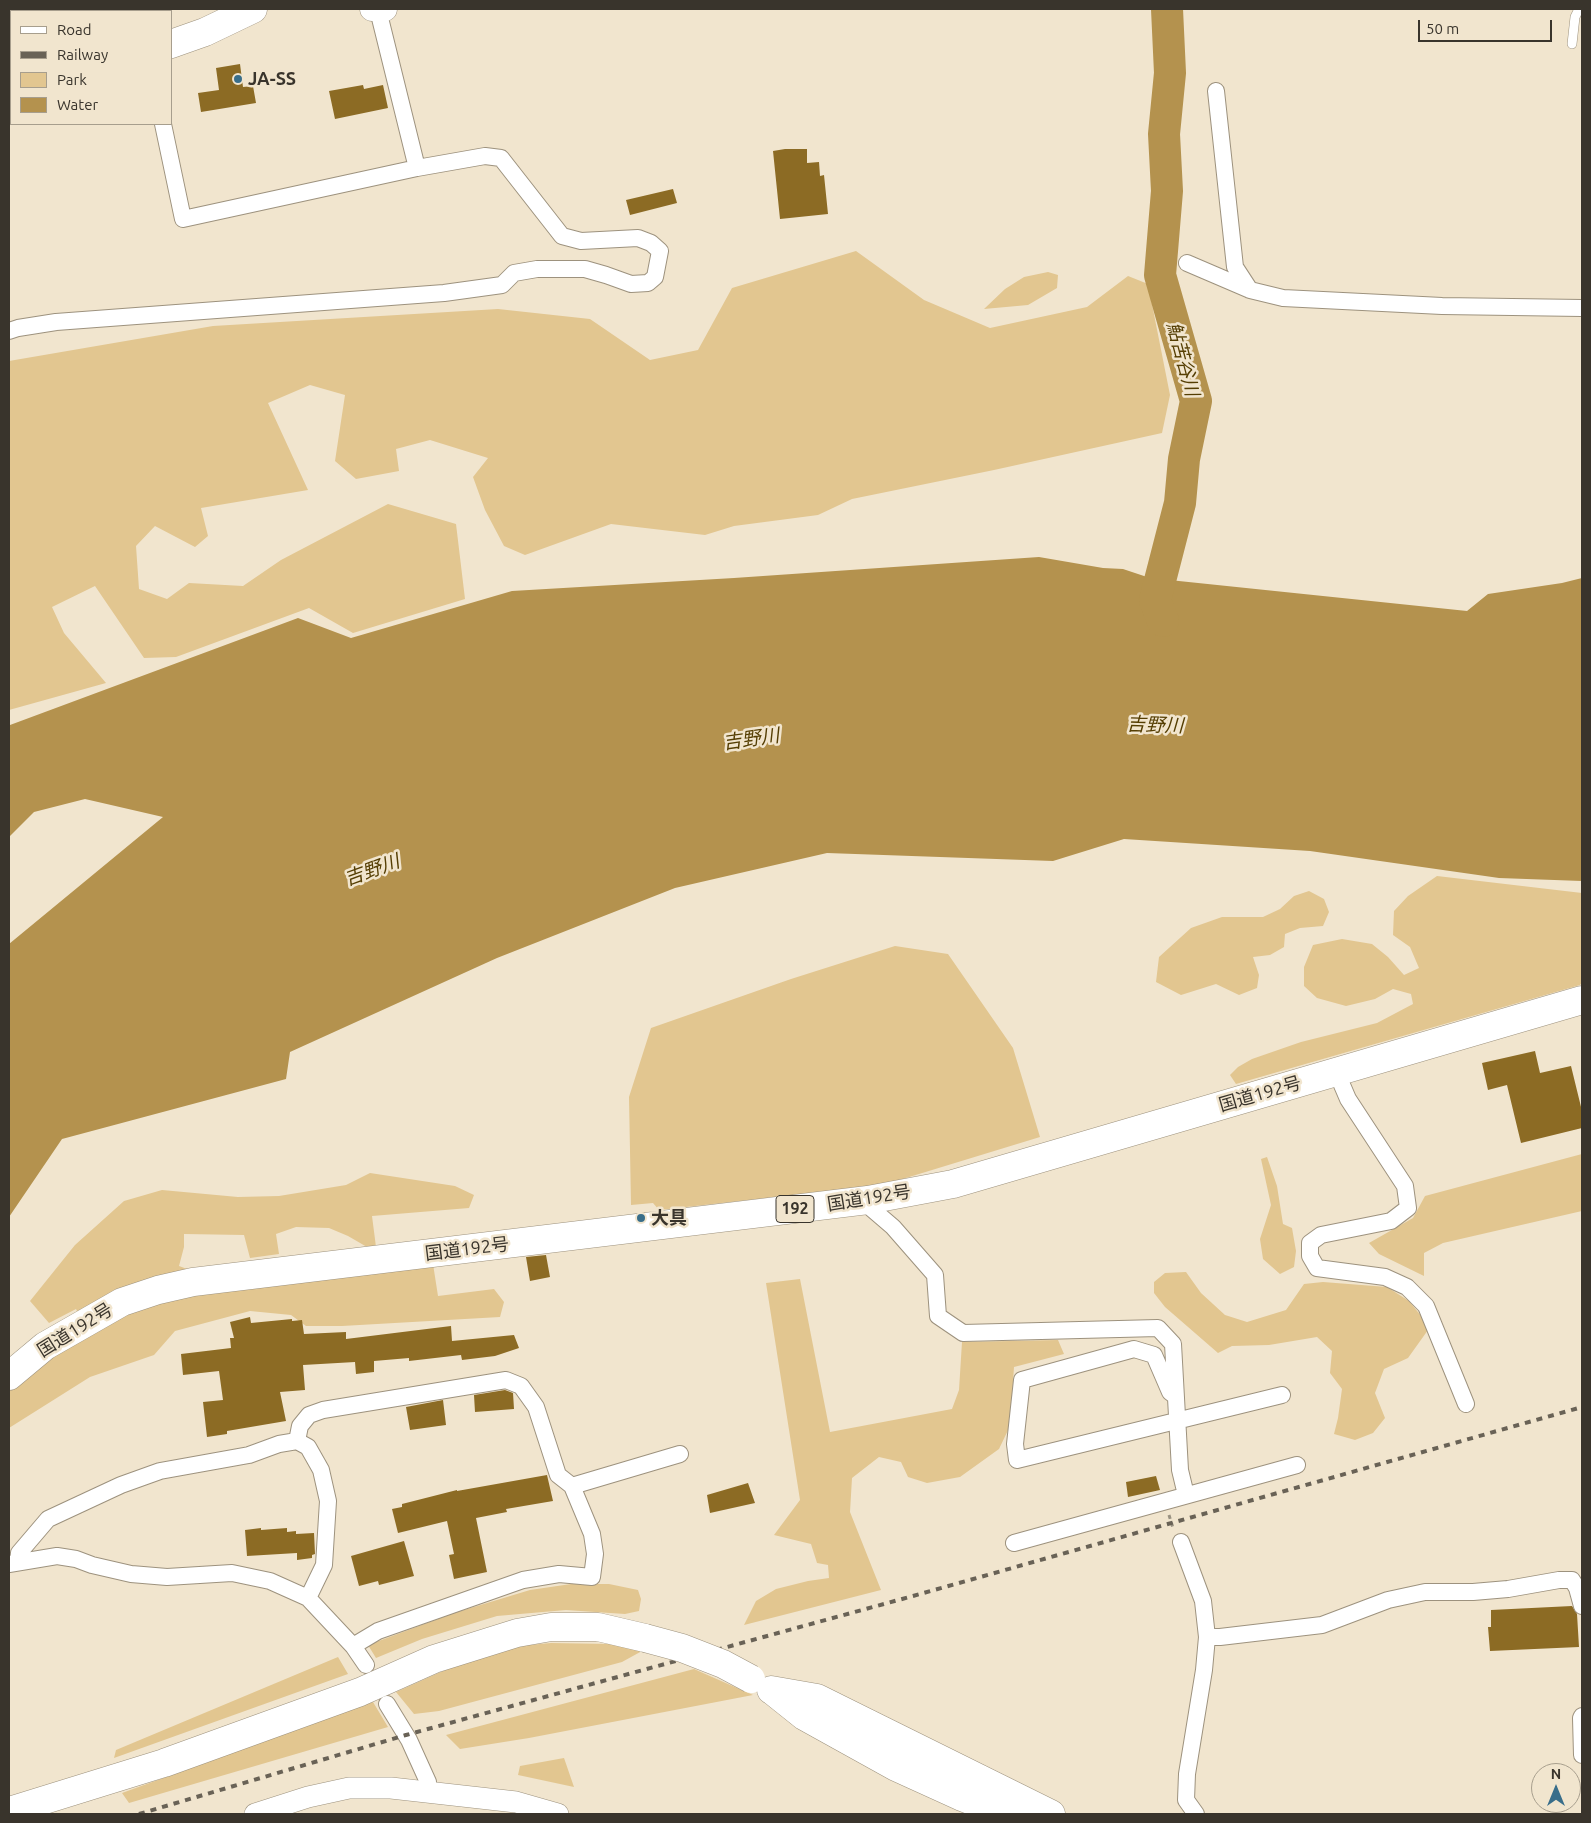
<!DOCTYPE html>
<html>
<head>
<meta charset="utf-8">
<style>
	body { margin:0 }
	#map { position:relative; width:1591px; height:1823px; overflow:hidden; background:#f1e5ce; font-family:Ubuntu,sans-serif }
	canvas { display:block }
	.frame { position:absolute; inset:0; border:10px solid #39342c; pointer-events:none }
	.legend { position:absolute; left:10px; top:10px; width:162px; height:115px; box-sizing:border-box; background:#f1e5ce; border:1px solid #a79e8d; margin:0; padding:6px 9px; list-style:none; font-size:15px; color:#39342c }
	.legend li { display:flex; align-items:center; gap:10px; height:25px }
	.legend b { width:25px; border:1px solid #a79e8d }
	.north { position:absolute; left:1531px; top:1763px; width:50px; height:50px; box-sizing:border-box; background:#f1e5ce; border:1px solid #a79e8d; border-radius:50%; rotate:0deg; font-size:14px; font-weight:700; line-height:20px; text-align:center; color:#39342c }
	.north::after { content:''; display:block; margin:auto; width:18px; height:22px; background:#396e8a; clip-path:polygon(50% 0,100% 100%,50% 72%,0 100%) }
	.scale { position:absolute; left:1418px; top:20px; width:134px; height:22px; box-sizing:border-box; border:2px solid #39342c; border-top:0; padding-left:6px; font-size:15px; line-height:18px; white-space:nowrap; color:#39342c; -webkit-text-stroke:4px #f1e5ce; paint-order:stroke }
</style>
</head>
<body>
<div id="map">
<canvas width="1591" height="1823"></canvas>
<div class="frame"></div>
<ul class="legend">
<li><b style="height:6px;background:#fff"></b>Road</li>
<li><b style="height:6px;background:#696256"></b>Railway</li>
<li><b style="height:14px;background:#e2c690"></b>Park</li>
<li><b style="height:14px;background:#b4924e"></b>Water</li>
</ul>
<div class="north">N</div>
<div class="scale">50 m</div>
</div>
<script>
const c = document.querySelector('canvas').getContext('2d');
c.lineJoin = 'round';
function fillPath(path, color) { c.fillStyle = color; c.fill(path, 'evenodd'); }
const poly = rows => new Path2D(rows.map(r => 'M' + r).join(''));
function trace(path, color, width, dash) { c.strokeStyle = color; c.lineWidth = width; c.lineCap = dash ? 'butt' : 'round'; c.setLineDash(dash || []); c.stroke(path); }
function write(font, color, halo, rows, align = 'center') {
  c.font = font + ' Ubuntu,"Noto Sans JP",sans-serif'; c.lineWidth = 5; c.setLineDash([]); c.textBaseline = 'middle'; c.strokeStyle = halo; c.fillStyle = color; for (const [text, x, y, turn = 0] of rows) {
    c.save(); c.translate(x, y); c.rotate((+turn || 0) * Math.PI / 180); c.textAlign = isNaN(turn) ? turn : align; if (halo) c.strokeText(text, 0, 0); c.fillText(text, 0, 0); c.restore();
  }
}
fillPath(poly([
	[856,251,924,300,990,328,1087,307,1128,276,1148,284,1170,395,1162,433,994,470,852,499,818,515,734,526,705,535,611,524,525,555,504,546,485,510,473,477,488,458,430,440,396,449,399,471,356,479,335,461,345,395,310,385,268,403,308,490,201,508,208,536,195,547,155,526,136,546,139,589,167,599,189,583,243,586,281,560,388,504,456,524,465,599,353,633,309,608,176,657,144,658,95,586,52,607,64,633,106,683,9,710,9,361,213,326,498,309,590,319,650,360,698,350,732,288],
	[1048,272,1058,275,1057,288,1028,305,984,309,1005,289,1024,277],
	[1437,876,1582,893,1582,982,1580,985,1236,1084,1230,1075,1238,1067,1252,1059,1301,1042,1377,1023,1413,1004,1411,994,1393,989,1375,999,1346,1006,1317,998,1304,986,1304,967,1313,945,1342,939,1372,944,1388,957,1404,975,1419,968,1410,947,1393,935,1394,911,1408,896],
	[1309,891,1324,899,1329,912,1323,926,1300,928,1285,934,1284,947,1270,955,1253,957,1259,975,1257,988,1239,995,1216,984,1181,995,1156,982,1159,957,1191,928,1222,917,1263,917,1280,909,1294,896],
	[895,946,948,954,1013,1048,1040,1137,883,1185,659,1210,653,1203,631,1205,629,1097,651,1028,791,979],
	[1582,1154,1582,1211,1443,1243,1424,1253,1424,1276,1379,1254,1369,1243,1413,1218,1425,1196],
	[1267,1157,1277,1186,1283,1224,1292,1228,1296,1251,1294,1267,1280,1274,1263,1259,1260,1239,1271,1205,1261,1159],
	[370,1173,455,1186,474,1195,469,1208,372,1216,376,1247,367,1247,348,1236,329,1228,296,1227,276,1234,279,1254,250,1258,244,1235,184,1234,184,1247,179,1266,236,1287,433,1264,438,1296,494,1289,504,1302,500,1317,342,1326,306,1326,291,1315,250,1311,175,1331,154,1355,90,1377,9,1428,9,1388,87,1331,76,1309,49,1323,30,1301,75,1245,124,1201,162,1190,238,1197,279,1196,346,1185],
	[1186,1272,1201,1293,1225,1315,1247,1322,1286,1310,1304,1284,1323,1282,1387,1287,1409,1301,1426,1322,1428,1330,1408,1358,1384,1369,1375,1393,1385,1418,1373,1433,1355,1440,1334,1434,1338,1418,1342,1389,1330,1373,1332,1351,1317,1337,1269,1345,1232,1346,1218,1353,1165,1307,1154,1293,1154,1282,1165,1273],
	[800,1279,830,1432,952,1409,959,1390,962,1342,1058,1340,1064,1354,1014,1367,1010,1426,999,1449,960,1477,927,1483,908,1477,901,1462,879,1457,852,1478,850,1512,881,1590,744,1625,756,1601,776,1589,808,1581,829,1578,828,1565,817,1563,811,1544,774,1535,800,1500,766,1283],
	[571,1584,609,1584,638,1590,641,1599,639,1611,625,1614,566,1610,497,1616,422,1639,376,1658,368,1645,454,1613,530,1590],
	[551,1643,610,1644,642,1651,622,1662,439,1711,414,1714,396,1692,454,1666,506,1647],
	[338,1657,348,1674,114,1758,116,1750],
	[694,1669,753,1695,529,1738,460,1749,446,1735],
	[373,1702,388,1727,129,1803,122,1793],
	[564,1758,574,1787,518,1775,520,1766]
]), '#e2c690');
fillPath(poly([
	[1039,557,1103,568,1123,569,1150,578,1467,611,1488,594,1562,583,1582,578,1582,881,1499,878,1310,851,1124,839,1053,861,827,853,675,888,497,958,290,1052,286,1079,62,1139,9,1217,9,944,163,817,85,799,34,812,9,837,9,726,10,725,298,618,351,638,512,591,734,578]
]), '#b4924e');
trace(poly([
	[1163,621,1155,600,1180,503,1184,459,1196,401,1160,275,1167,191,1164,134,1170,73,1167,9]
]), '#b4924e', 32);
fillPath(poly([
	[240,64,243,87,253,86,256,103,201,112,198,93,219,90,216,68],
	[363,85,364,89,383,85,388,108,335,119,329,91],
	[785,149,807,149,807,163,819,162,820,176,824,175,828,214,780,219,773,151],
	[673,189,677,203,630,215,626,200],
	[1535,1051,1540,1073,1571,1066,1582,1111,1582,1128,1521,1143,1507,1085,1488,1090,1482,1063],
	[546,1255,550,1277,530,1281,526,1257],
	[250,1317,251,1323,292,1319,292,1321,302,1320,304,1334,346,1332,346,1339,451,1326,452,1341,514,1335,519,1348,495,1356,462,1360,461,1355,409,1361,409,1358,374,1361,374,1372,356,1374,355,1362,303,1365,305,1390,280,1392,286,1421,227,1431,227,1434,207,1437,203,1402,223,1400,219,1371,183,1375,181,1354,231,1348,230,1338,234,1338,230,1322],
	[505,1390,513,1393,514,1409,475,1412,474,1395],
	[443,1400,446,1425,410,1430,406,1407],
	[547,1475,553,1501,506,1509,507,1512,476,1518,487,1572,454,1579,449,1555,454,1554,447,1521,398,1533,392,1509,402,1507,402,1504,457,1490,457,1491],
	[1156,1476,1160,1490,1128,1497,1126,1482],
	[748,1483,755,1503,710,1513,707,1495],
	[261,1528,261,1530,287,1528,287,1532,296,1531,296,1534,314,1533,315,1554,312,1555,312,1558,297,1560,297,1553,247,1556,245,1530],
	[404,1541,414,1576,379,1585,378,1581,359,1586,351,1556],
	[1572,1606,1577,1614,1579,1647,1490,1651,1488,1627,1491,1627,1491,1610]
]), '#8c6b24');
const service = poly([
	[1572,44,1575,17,1579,9]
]);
const minor = poly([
	[41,9,42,11],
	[1216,91,1235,267,1250,290],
	[163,124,183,219,417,168],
	[1187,263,1250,290,1283,298,1442,306,1582,308],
	[9,331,18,328,56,322,444,293,502,285,514,273,537,269,585,269,606,275,631,284,648,283,655,277,660,251,651,243,638,238,581,241,562,236,501,158,485,156,417,168,378,10],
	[1336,1071,1348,1099,1405,1186,1408,1208,1391,1221,1321,1235,1310,1243,1310,1256,1317,1268,1385,1277,1407,1287,1426,1306,1466,1404],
	[868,1200,872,1209,893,1227,935,1275,938,1316,963,1333,1158,1328,1173,1344,1180,1470,1186,1495],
	[1174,1395,1170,1392,1154,1355,1134,1349,1022,1380,1015,1444,1017,1460,1282,1395],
	[297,1441,300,1426,309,1415,323,1410,506,1380,521,1386,536,1407,558,1475,572,1486,680,1454],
	[1181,1542,1203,1601,1207,1637,1204,1670,1187,1774,1186,1800,1196,1814],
	[1014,1543,1297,1465],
	[18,1562,19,1553,48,1519,121,1485,160,1471,249,1455,279,1444,297,1441,308,1447,321,1470,328,1501,324,1565,308,1598],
	[9,1564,57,1556,76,1559,92,1565,131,1574,167,1577,232,1573,270,1581,308,1598,353,1646,366,1665],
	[1207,1637,1220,1637,1322,1625,1388,1600,1425,1592,1473,1592,1508,1589,1559,1580,1572,1580,1577,1588,1582,1606],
	[353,1646,378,1631,523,1580,559,1574,592,1577,595,1554,592,1534,572,1486],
	[387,1704,409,1740,428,1782,428,1791],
	[1582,1716,1581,1718,1582,1755]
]);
const tertiary = poly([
	[255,1814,308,1797,349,1788,391,1788,516,1802,558,1814]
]);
const secondary = poly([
	[372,9,385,9]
]);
const trunk = poly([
	[171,44,205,32,253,9],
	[9,102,11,101],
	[9,1376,45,1346,122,1302,158,1290,193,1282,868,1200,953,1184,1582,1000]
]);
const motorway = poly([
	[771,1690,817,1698,1051,1814],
	[774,1692,804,1716,896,1767,962,1797,1005,1814],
	[9,1811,164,1763,360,1692,434,1659,517,1633,551,1627,598,1627,645,1638]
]);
trace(service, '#9d927e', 10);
trace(minor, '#9d927e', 18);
trace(tertiary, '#9d927e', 22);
trace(secondary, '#9d927e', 25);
trace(trunk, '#9d927e', 29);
trace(motorway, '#9d927e', 29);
trace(poly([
	[1169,1515,1173,1528]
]), '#999181', 3, [4, 4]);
trace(service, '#fff', 9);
trace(minor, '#fff', 16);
trace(tertiary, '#fff', 21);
trace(secondary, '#fff', 24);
trace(trunk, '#fff', 28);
trace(motorway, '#fff', 28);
trace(poly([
	[139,1814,406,1735,913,1596,1582,1407]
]), '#696256', 4, [6, 6]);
const motorwayBridge = poly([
	[645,1638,682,1648,723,1664,751,1679]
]);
trace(motorwayBridge, '#9d927e', 29, []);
trace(motorwayBridge, '#fff', 28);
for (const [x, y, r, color] of [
	[238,79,5,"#396e8a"],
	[641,1218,5,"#396e8a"]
]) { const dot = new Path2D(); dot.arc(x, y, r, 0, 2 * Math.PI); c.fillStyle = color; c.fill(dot); trace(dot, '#f1e5ce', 2); }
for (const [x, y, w] of [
	[795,1209,38]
]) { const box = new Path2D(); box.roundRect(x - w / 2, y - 13.5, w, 27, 4); c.fillStyle = '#f1e5ce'; c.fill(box); trace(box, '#39342c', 1); }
write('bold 16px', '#39342c', null, [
	["192",795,1209]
]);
write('bold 18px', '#39342c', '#f1e5ce', [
	["JA-SS",248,79],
	["大具",651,1218]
], 'left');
write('18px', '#39342c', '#f1e5ce', [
	["国道192号",1260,1094,-16],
	["国道192号",869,1198,-9],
	["国道192号",467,1249,-7],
	["国道192号",75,1330,-32]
]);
write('italic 19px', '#553e03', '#f1e5ce', [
	["鮎苦谷川",1183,359,75],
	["吉野川",1155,725,2],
	["吉野川",751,739,-8],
	["吉野川",372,870,-20]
]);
</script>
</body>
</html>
